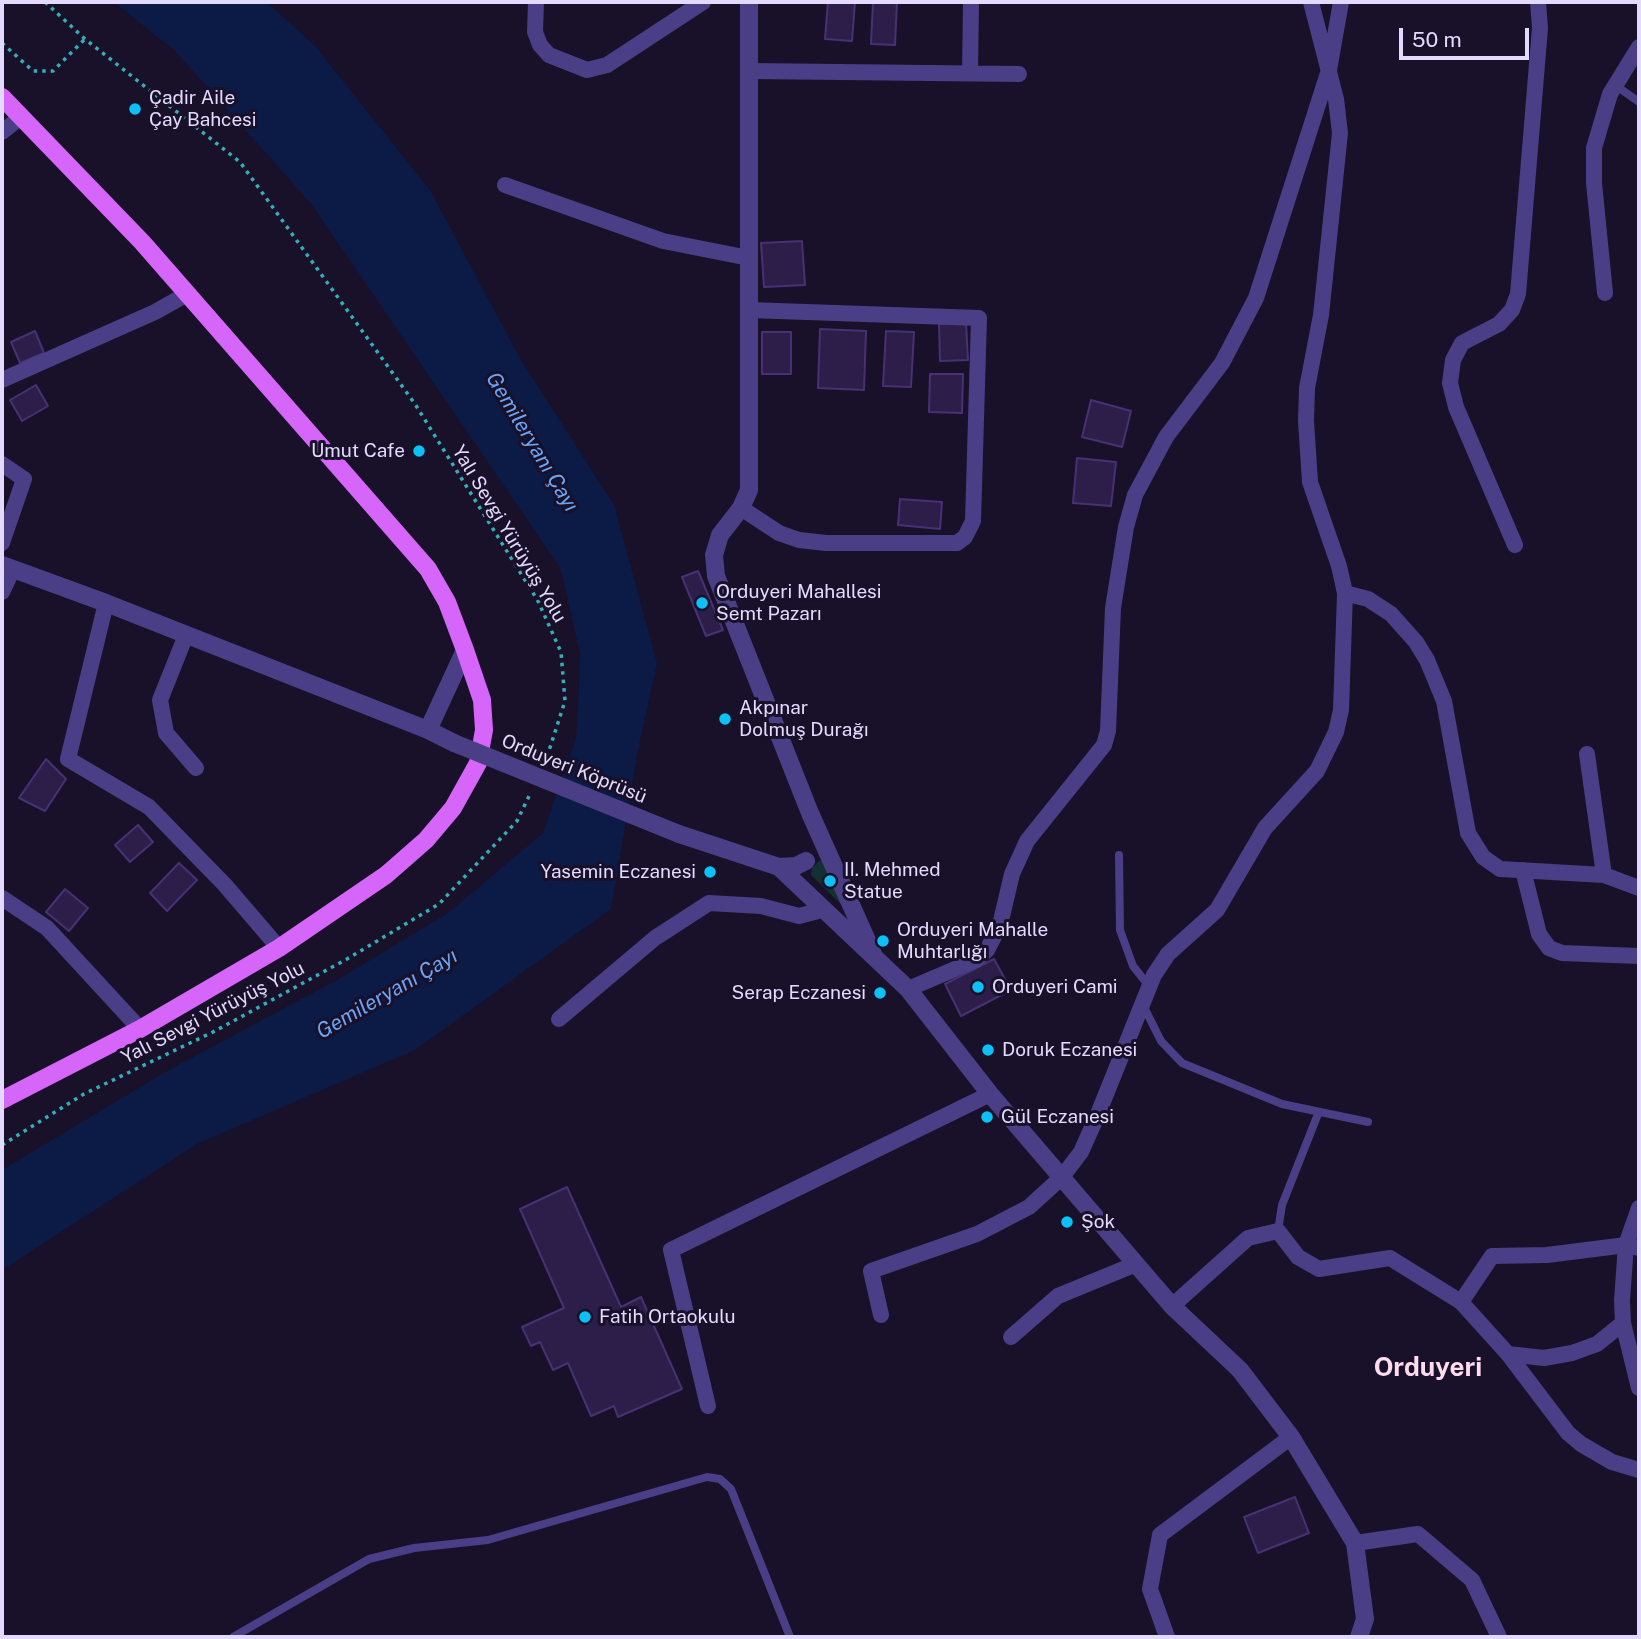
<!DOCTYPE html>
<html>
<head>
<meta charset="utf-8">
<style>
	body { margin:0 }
	#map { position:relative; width:1641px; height:1639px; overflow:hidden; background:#181129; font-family:"Public Sans",sans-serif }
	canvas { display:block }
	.frame { position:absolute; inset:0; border:4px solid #e3dafe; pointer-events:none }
	.scale { position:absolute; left:1399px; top:28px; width:130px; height:32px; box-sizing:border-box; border:4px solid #e3dafe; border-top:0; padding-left:9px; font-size:21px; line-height:24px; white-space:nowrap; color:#e3dafe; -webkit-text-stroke:5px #181129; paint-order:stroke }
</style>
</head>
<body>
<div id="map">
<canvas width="1641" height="1639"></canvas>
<div class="frame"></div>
<div class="scale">50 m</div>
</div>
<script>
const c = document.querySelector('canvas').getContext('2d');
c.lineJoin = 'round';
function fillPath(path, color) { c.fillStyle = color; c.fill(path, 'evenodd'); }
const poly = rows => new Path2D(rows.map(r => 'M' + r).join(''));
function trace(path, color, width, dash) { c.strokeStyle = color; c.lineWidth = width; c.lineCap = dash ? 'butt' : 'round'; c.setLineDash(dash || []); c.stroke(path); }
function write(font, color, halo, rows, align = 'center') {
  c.font = font + ' "Public Sans",sans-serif'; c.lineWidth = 6; c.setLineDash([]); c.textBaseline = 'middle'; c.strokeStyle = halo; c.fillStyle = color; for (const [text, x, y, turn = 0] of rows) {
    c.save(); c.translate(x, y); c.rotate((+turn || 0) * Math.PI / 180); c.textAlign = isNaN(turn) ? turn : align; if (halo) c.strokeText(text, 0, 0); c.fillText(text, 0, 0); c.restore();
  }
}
fillPath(poly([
	[820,860,825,860,848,911,811,875,812,868]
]), '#143032');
fillPath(poly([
	[114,2,267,2,316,47,430,190,521,360,614,505,657,663,638,750,611,909,415,1050,197,1144,2,1270,2,1170,165,1072,337,980,448,913,543,833,577,735,580,653,561,569,312,205,175,51]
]), '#0c1a46');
const building = poly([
	[828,2,855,2,852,41,825,39,828,2],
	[873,2,897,2,895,45,871,44,873,2],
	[802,241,805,285,764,287,761,243,802,241],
	[966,323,968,360,940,361,939,324,966,323],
	[820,329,866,331,864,390,818,388,820,329],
	[35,331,44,353,20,363,11,342,35,331],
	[886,331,914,332,911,387,883,386,886,331],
	[762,332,791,332,791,374,762,374,762,332],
	[930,374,963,374,962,413,929,412,930,374],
	[36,385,48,406,22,421,10,400,36,385],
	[1091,400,1131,411,1122,447,1082,437,1091,400],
	[1077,458,1116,462,1111,506,1073,503,1077,458],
	[900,499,942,502,940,529,898,525,900,499],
	[698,571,723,630,706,636,682,577,698,571],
	[46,759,66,779,45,811,19,798,46,759],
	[138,825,153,842,130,862,115,845,138,825],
	[179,863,197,880,167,911,150,893,179,863],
	[65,889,88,908,69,931,46,912,65,889],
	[994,959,1011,990,961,1016,945,984,994,959],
	[567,1187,621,1307,641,1297,682,1389,618,1417,614,1406,591,1416,568,1363,553,1370,540,1342,531,1346,522,1327,564,1308,520,1209,567,1187],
	[1295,1497,1309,1533,1258,1553,1244,1517,1295,1497]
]);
fillPath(building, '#2c1e49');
trace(building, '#473174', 2);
trace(poly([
	[45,2,85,39,240,162,415,404,538,601,561,652,565,701,545,763],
	[2,43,33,71,53,71,84,40],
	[2,1145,84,1094,215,1031,347,959,439,904,517,821,531,792]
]), '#34aeb8', 3.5, [3.5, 5]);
trace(poly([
	[1615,85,1639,102],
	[1119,855,1120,930,1133,966,1149,986],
	[1144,1007,1161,1041,1182,1063,1282,1104,1368,1122],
	[1278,1231,1282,1205,1318,1114],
	[233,1637,369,1559,414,1548,488,1540,707,1477,720,1479,731,1489,790,1637]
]), '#4a3e86', 8);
trace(poly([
	[536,2,535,32,540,45,549,55,587,70,607,65,703,2],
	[750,71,1019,74],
	[970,73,971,2],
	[2,132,21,117],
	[505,185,663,241,749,258],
	[1605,293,1594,183,1594,148,1610,94,1639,47],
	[2,380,155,312,187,294],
	[2,464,24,479,2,543],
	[741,508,779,533,799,540,826,543,957,543,965,537,973,521,979,318,749,310],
	[1515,545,1456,407,1450,383,1453,360,1462,343,1499,324,1512,310,1518,294,1540,28,1538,2],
	[2,592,13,569],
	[1345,593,1368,599,1391,614,1416,642,1427,660,1444,701,1468,833,1483,857,1500,869,1604,875,1639,888],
	[106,603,68,759,149,807,225,885,279,948],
	[186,635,160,700,166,733,196,768],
	[1587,754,1604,875],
	[1523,870,1539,934,1549,948,1562,953,1639,956],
	[2,898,47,928,140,1029],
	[908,989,976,960,987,950,1000,925,1012,874,1027,841,1104,745,1108,731,1113,608,1126,527,1135,495,1166,437,1222,363,1256,298,1329,70,1341,2],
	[559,1019,655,938,709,903,761,906,799,916,822,910],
	[1639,1208,1626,1245,1622,1300,1623,1323,1639,1388],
	[1461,1302,1492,1256,1547,1255,1626,1245,1639,1248],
	[1172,1306,1248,1238,1278,1231,1298,1257,1319,1269,1390,1258,1461,1302,1508,1354,1568,1433,1581,1444,1612,1462,1639,1470],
	[881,1315,871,1271,977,1234,1029,1207,1062,1177,1081,1152,1098,1114,1154,975,1168,954,1217,910,1265,828,1317,771,1336,732,1341,710,1345,593,1339,566,1310,482,1306,421,1307,388,1321,315,1340,133,1336,99,1311,2],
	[1011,1337,1058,1296,1136,1264],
	[1508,1354,1544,1358,1572,1353,1597,1344,1623,1323],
	[708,1406,671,1250,990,1094],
	[1355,1543,1418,1534,1472,1580,1499,1637],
	[1167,1637,1150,1589,1160,1535,1291,1437]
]), '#4a3e86', 16);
trace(poly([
	[749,2,749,490,741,508,720,535,714,555,716,576,810,813,873,954],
	[2,565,106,603,428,730,454,743],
	[428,730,465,650],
	[679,834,779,867,796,866,806,861],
	[779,867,908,989,990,1094,1172,1306,1240,1370,1291,1437,1355,1543,1365,1619,1359,1637]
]), '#4a3e86', 18);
trace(poly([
	[2,97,142,242,428,569,447,602,465,650,482,700,484,730,478,763,453,808,426,840,386,875,279,948,140,1029,2,1100]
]), '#d665fa', 18);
trace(poly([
	[454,743,679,834]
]), '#4a3e86', 18);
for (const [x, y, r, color] of [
	[135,109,7,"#0cc1f7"],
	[419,451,7,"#0cc1f7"],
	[702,603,7,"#0cc1f7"],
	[725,719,7,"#0cc1f7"],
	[710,872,7,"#0cc1f7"],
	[830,881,7,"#0cc1f7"],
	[883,941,7,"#0cc1f7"],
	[978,987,7,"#0cc1f7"],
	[880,993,7,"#0cc1f7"],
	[988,1050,7,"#0cc1f7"],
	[987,1117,7,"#0cc1f7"],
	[1067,1222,7,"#0cc1f7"],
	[585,1317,7,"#0cc1f7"]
]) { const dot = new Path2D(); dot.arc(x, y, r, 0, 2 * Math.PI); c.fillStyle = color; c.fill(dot); trace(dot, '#181129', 2.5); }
write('19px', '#e3dafe', '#181129', [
	["Çadir Aile",149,98],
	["Çay Bahcesi",149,120],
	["Umut Cafe",405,451,"right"],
	["Orduyeri Mahallesi",716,592],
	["Semt Pazarı",716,614],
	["Akpınar",739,708],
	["Dolmuş Durağı",739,730],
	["II. Mehmed",844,870],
	["Statue",844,892],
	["Yasemin Eczanesi",696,872,"right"],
	["Orduyeri Mahalle",897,930],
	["Muhtarlığı",897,952],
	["Orduyeri Cami",992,987],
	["Serap Eczanesi",866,993,"right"],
	["Doruk Eczanesi",1002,1050],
	["Gül Eczanesi",1001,1117],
	["Şok",1081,1222],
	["Fatih Ortaokulu",599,1317]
], 'left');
write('19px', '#e3dafe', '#181129', [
	["Yalı Sevgi Yürüyüş Yolu",509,534,59],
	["Orduyeri Köprüsü",574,769,22],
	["Yalı Sevgi Yürüyüş Yolu",213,1013,-27]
]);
write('italic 21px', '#6ba5fa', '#181129', [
	["Gemileryanı Çayı",532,442,59],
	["Gemileryanı Çayı",387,994,-30]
]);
write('bold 26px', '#fedced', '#181129', [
	["Orduyeri",1428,1368]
]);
</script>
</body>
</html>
